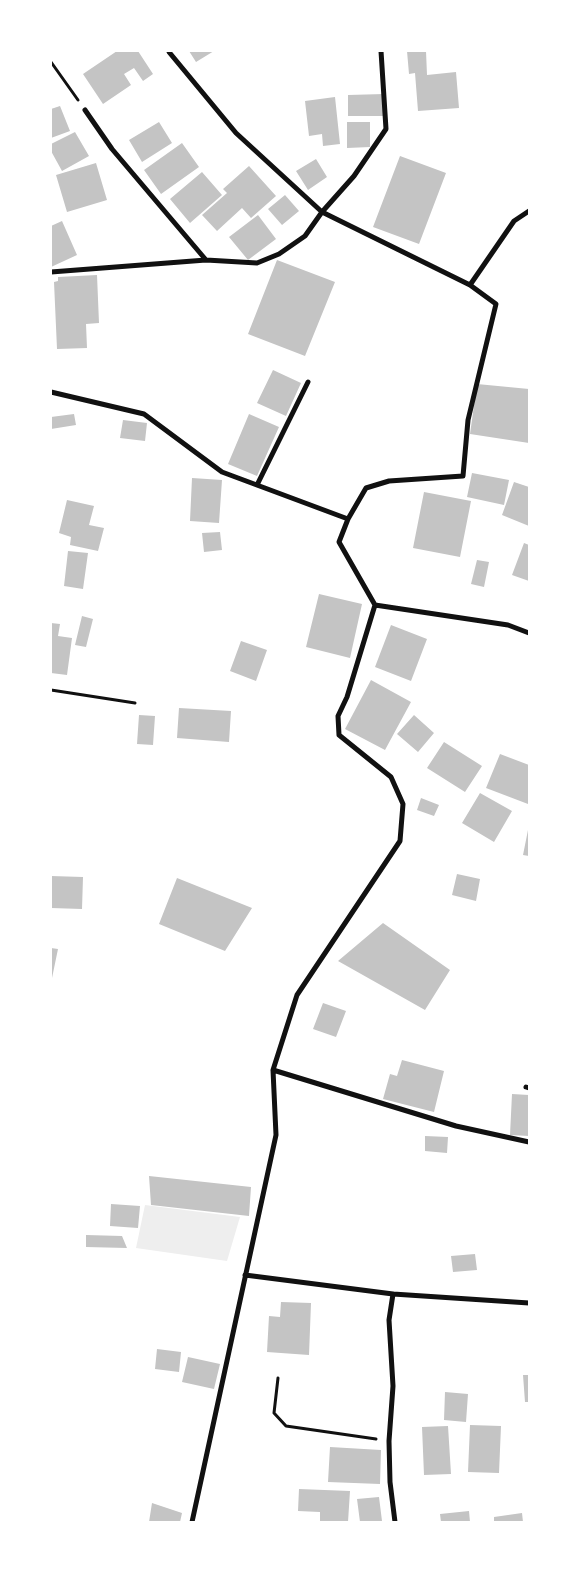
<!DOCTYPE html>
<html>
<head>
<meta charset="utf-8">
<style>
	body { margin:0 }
	#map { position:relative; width:580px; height:1573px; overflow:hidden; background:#fff; font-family:Merriweather,serif }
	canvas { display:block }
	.frame { position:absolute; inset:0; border:52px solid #fff; pointer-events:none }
</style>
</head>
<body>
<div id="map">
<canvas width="580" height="1573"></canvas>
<div class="frame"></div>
</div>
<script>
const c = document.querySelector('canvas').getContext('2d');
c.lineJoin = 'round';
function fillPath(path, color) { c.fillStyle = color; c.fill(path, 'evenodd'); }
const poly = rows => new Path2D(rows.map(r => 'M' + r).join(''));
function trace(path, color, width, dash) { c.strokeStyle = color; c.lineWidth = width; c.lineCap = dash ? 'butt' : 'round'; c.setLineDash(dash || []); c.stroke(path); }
fillPath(poly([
	[145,1205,240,1217,227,1261,136,1248]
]), '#eee');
fillPath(poly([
	[117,51,138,51,153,74,143,81,134,68,124,74,131,85,103,104,83,74],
	[189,51,214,51,196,62],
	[407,51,426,51,427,75,456,72,459,108,418,111,415,73,409,74],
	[384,94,384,116,348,116,348,95],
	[335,97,340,144,323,146,322,134,309,136,305,101],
	[60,106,70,131,51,138,51,109],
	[159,122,172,143,142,162,129,140],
	[347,122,370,122,370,147,347,148],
	[75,132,89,156,62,171,51,151,51,144],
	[182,143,199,167,161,194,144,170],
	[400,156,446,173,419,244,373,227],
	[316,159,327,177,308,190,296,171],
	[96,163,107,200,67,212,56,175],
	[249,166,276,196,251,218,242,208,217,231,202,215,227,193,223,189],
	[202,172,222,195,190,223,170,199],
	[285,195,299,211,282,225,268,209],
	[258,215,276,239,248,260,229,237],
	[62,221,77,255,51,267,51,226],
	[277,260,335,282,305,356,248,334],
	[97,275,99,323,86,324,87,348,57,349,54,282,58,281,58,277],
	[273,370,301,383,286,416,257,403],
	[477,384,529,389,529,443,470,434],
	[74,414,76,425,51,429,51,417],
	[249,414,279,427,257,476,228,464],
	[123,420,147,423,145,441,120,438],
	[472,473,509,480,504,505,467,497],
	[192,478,222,480,219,523,190,521],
	[514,482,529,487,529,526,502,515],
	[424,492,471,501,460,557,413,548],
	[67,500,94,506,89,525,104,528,98,551,70,545,71,537,59,533],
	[220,532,222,550,204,552,202,533],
	[524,543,529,545,529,581,512,575],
	[68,551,88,553,83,589,64,586],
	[477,560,489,562,484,587,471,584],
	[319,594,362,604,350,658,306,647],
	[82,616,93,619,86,647,75,645],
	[51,623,60,624,58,636,72,638,67,675,51,673],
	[391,625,427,639,411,681,375,667],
	[241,641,267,650,256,681,230,671],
	[371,680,411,702,385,750,345,729],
	[179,708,231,711,229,742,177,738],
	[139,715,155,716,153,745,137,744],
	[414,715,434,733,418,752,397,734],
	[444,742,482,766,465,792,427,768],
	[500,754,529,765,528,804,486,788],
	[480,793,512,811,494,842,462,823],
	[421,798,439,805,434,816,417,810],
	[528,830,529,830,529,856,523,855],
	[457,874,480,879,476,901,452,895],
	[51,876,83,877,82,909,51,908],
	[177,878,252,908,225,951,159,924],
	[383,923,450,970,425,1010,338,961],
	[51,948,58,949,52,978,51,978],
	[323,1003,346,1011,336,1037,313,1029],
	[402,1060,444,1071,434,1112,383,1099,390,1074,397,1076],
	[512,1094,529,1095,529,1136,510,1135],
	[425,1136,448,1137,447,1153,425,1151],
	[149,1176,251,1187,249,1216,151,1205],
	[111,1204,140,1206,138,1228,110,1226],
	[86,1235,122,1236,127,1248,86,1247],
	[475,1254,477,1270,453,1272,451,1256],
	[281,1302,311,1303,309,1355,267,1352,269,1316,280,1317],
	[157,1349,181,1352,179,1372,155,1369],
	[188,1357,220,1364,214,1389,182,1382],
	[523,1375,529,1375,529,1402,525,1402],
	[445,1392,468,1394,466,1422,444,1420],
	[470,1425,501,1426,499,1473,468,1472],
	[448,1426,451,1474,424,1475,422,1427],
	[330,1447,381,1450,380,1484,328,1482],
	[299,1489,350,1491,348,1522,320,1522,320,1512,298,1511],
	[379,1497,382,1521,360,1522,357,1499],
	[152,1503,182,1513,180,1522,149,1522],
	[469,1511,470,1522,441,1522,440,1514],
	[522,1513,523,1522,494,1522,494,1517]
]), '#c4c4c4');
trace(poly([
	[51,62,78,100],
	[51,690,135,703],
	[278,1378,274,1413,286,1426,376,1439]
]), '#111', 3);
trace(poly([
	[169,52,236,133,322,212,354,176,386,129,381,51],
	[85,110,112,149,206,260],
	[51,272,206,260,257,263,279,254,305,236,322,212,470,285,514,221,529,211],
	[51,392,144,414,222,472,348,519,339,542,375,605,508,625,529,633],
	[257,485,308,382],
	[348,519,366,488,389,481,463,476,468,420,496,304,470,285],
	[273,1070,456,1126,529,1142],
	[526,1087,529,1088],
	[245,1275,393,1294,529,1303],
	[393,1294,389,1320,393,1386,389,1441,390,1482,395,1522],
	[192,1522,276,1135,273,1070,297,995,400,841,403,804,391,777,339,735,338,716,347,697,375,605]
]), '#111', 5);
</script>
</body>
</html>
